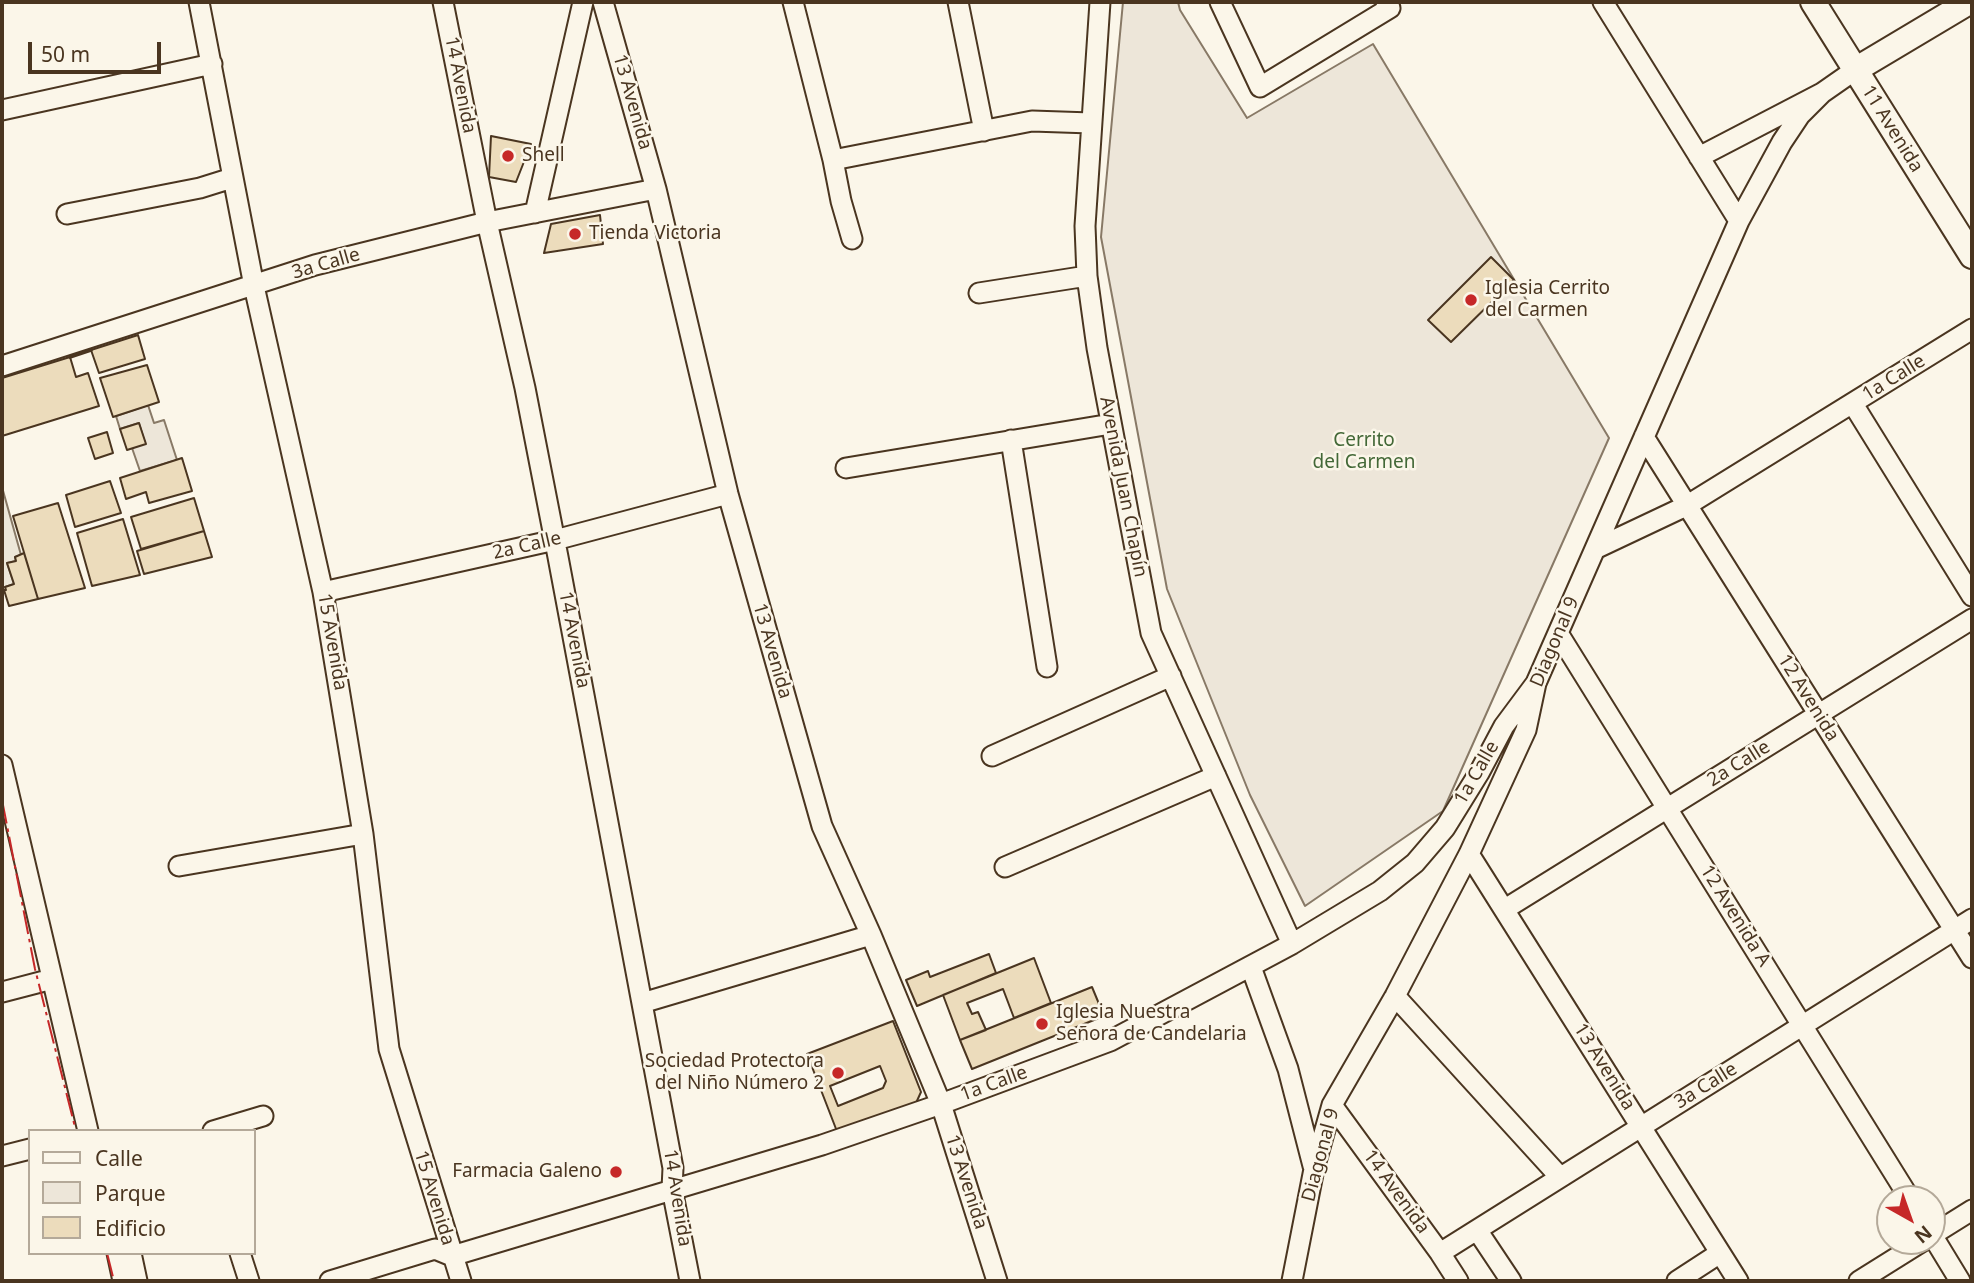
<!DOCTYPE html>
<html>
<head>
<meta charset="utf-8">
<style>
	body { margin:0 }
	#map { position:relative; width:1974px; height:1283px; overflow:hidden; background:#fbf6e9; font-family:"Noto Sans",sans-serif }
	canvas { display:block }
	.frame { position:absolute; inset:0; border:4px solid #4a3520; pointer-events:none }
	.legend { position:absolute; left:28px; top:1129px; width:228px; height:126px; box-sizing:border-box; background:#fbf6e9; border:2px solid #b4a999; margin:0; padding:9px 12px; list-style:none; font-size:21px; color:#4a3520 }
	.legend li { display:flex; align-items:center; gap:14px; height:35px }
	.legend b { width:35px; border:2px solid #b4a999 }
	.north { position:absolute; left:1876px; top:1185px; width:70px; height:70px; box-sizing:border-box; background:#fbf6e9; border:2px solid #b4a999; border-radius:50%; rotate:140deg; font-size:19px; font-weight:700; line-height:28px; text-align:center; color:#4a3520 }
	.north::after { content:''; display:block; margin:auto; width:24px; height:32px; background:#c62828; clip-path:polygon(50% 0,100% 100%,50% 72%,0 100%) }
	.scale { position:absolute; left:28px; top:42px; width:133px; height:32px; box-sizing:border-box; border:4px solid #4a3520; border-top:0; padding-left:9px; font-size:21px; line-height:24px; white-space:nowrap; color:#4a3520; -webkit-text-stroke:5px #fbf6e9; paint-order:stroke }
</style>
</head>
<body>
<div id="map">
<canvas width="1974" height="1283"></canvas>
<div class="frame"></div>
<ul class="legend">
<li><b style="height:9px;background:#fbf6e9"></b>Calle</li>
<li><b style="height:19px;background:#ede6d9"></b>Parque</li>
<li><b style="height:19px;background:#ecdcbc"></b>Edificio</li>
</ul>
<div class="north">N</div>
<div class="scale">50 m</div>
</div>
<script>
const c = document.querySelector('canvas').getContext('2d');
c.lineJoin = 'round';
function fillPath(path, color) { c.fillStyle = color; c.fill(path, 'evenodd'); }
const poly = rows => new Path2D(rows.map(r => 'M' + r).join(''));
function trace(path, color, width, dash) { c.strokeStyle = color; c.lineWidth = width; c.lineCap = dash ? 'butt' : 'round'; c.setLineDash(dash || []); c.stroke(path); }
function write(font, color, halo, rows, align = 'center') {
  c.font = font + ' "Noto Sans",sans-serif'; c.lineWidth = 5; c.setLineDash([]); c.textBaseline = 'middle'; c.strokeStyle = halo; c.fillStyle = color; for (const [text, x, y, turn = 0] of rows) {
    c.save(); c.translate(x, y); c.rotate((+turn || 0) * Math.PI / 180); c.textAlign = isNaN(turn) ? turn : align; if (halo) c.strokeText(text, 0, 0); c.fillText(text, 0, 0); c.restore();
  }
}
const green = poly([
	[1123,2,1178,2,1180,10,1247,118,1373,44,1609,438,1443,811,1305,906,1250,795,1167,589,1101,237,1123,2],
	[148,405,154,423,164,420,177,460,140,471,132,448,145,443,139,423,120,429,116,416,148,405]
]);
fillPath(green, '#ede6d9');
trace(green, '#887966', 2);
const parking = poly([
	[2,487,21,555,15,557,16,561,7,563,14,584,2,588,2,487]
]);
fillPath(parking, '#ede7d9');
trace(parking, '#887966', 2);
const building = poly([
	[491,136,531,144,516,182,489,177,491,136],
	[600,215,603,244,544,253,551,224,600,215],
	[1491,257,1514,280,1451,342,1428,320,1491,257],
	[138,335,145,359,99,373,91,350,138,335],
	[70,357,76,377,88,373,99,406,2,436,2,378,70,357],
	[147,365,159,402,113,417,100,378,147,365],
	[139,423,146,444,127,450,120,429,139,423],
	[107,432,113,453,95,459,88,438,107,432],
	[182,458,192,491,149,503,146,492,126,499,120,478,182,458],
	[110,481,121,513,75,527,66,495,110,481],
	[194,498,204,531,141,549,131,517,194,498],
	[58,503,85,588,38,599,13,516,58,503],
	[123,519,140,575,92,586,77,533,123,519],
	[204,531,212,557,144,574,137,551,204,531],
	[24,553,38,599,9,606,4,590,6,590,5,587,14,584,7,563,16,561,15,557,24,553],
	[989,954,996,973,917,1006,906,980,928,971,930,977,989,954],
	[1034,958,1051,1003,1014,1018,1003,989,967,1003,972,1014,978,1012,986,1030,960,1040,943,995,1034,958],
	[1092,987,1104,1016,972,1069,960,1040,1092,987],
	[893,1021,921,1092,916,1103,838,1134,807,1054,893,1021],
	[880,1066,886,1081,883,1088,838,1106,830,1086,880,1066]
]);
fillPath(building, '#ecdcbc');
trace(building, '#4a3520', 2);
const minor = poly([
	[199,2,254,286,323,592,363,834,389,1049,461,1281],
	[443,2,487,222,525,388,558,557,673,1168,672,1189,690,1281],
	[603,2,656,189,728,494,822,826,871,935,941,1104,997,1281],
	[793,2,833,160,841,201,852,239],
	[958,2,984,131],
	[1100,2,1085,226,1087,276,1097,348,1151,633,1292,944],
	[1220,2,1260,87,1390,8,1386,2],
	[1603,2,1739,221],
	[2,110,212,64],
	[1699,157,1822,93,1855,70],
	[833,160,1032,121,1091,123],
	[535,213,583,2],
	[67,214,200,188,232,178],
	[979,293,1087,276],
	[2,366,315,265,487,222,656,189],
	[1853,404,1972,596],
	[1644,437,1972,958],
	[1011,440,1047,667],
	[846,468,1111,424],
	[1595,549,1686,506,1972,329],
	[323,592,555,540,728,494],
	[1558,633,1910,1199],
	[992,756,1171,676],
	[2,765,88,1131],
	[1469,854,1738,1281],
	[179,866,363,834],
	[1005,867,1216,776],
	[1505,909,1972,619],
	[1251,967,1288,1069,1313,1166],
	[2,992,52,979],
	[1395,996,1560,1177],
	[642,1003,871,935],
	[1332,1105,1440,1253,1458,1281],
	[213,1131,263,1116],
	[2,1156,30,1149],
	[1477,1230,1511,1281],
	[1932,1235,1960,1281],
	[1932,1235,1972,1210],
	[117,1253,123,1281],
	[131,1253,137,1281],
	[240,1253,249,1281],
	[1440,1253,1972,919],
	[330,1281,435,1249,452,1256,822,1145,941,1104,1110,1041,1292,944,1380,891,1415,863,1445,828,1479,773,1504,726,1536,683],
	[1292,1281,1314,1169,1332,1105,1395,996,1469,854,1526,730,1536,683,1739,221,1782,142,1800,115,1822,93],
	[1677,1281,1720,1253],
	[1859,1281,1923,1241]
]);
const major = poly([
	[1813,2,1972,256],
	[1855,70,1969,2]
]);
trace(minor, '#4a3520', 23);
trace(major, '#4a3520', 28);
trace(minor, '#fbf6e9', 19);
trace(major, '#fbf6e9', 24);
trace(poly([
	[70,357,91,350]
]), '#4a3520', 3.5);
trace(poly([
	[2,800,35,969,76,1131],
	[107,1253,114,1281]
]), '#c62828', 2, [24, 5, 3.5, 5]);
for (const [x, y, r, color] of [
	[508,156,7,"#c62828"],
	[575,234,7,"#c62828"],
	[1471,300,7,"#c62828"],
	[1042,1024,7,"#c62828"],
	[838,1073,7,"#c62828"],
	[616,1172,7,"#c62828"]
]) { const dot = new Path2D(); dot.arc(x, y, r, 0, 2 * Math.PI); c.fillStyle = color; c.fill(dot); trace(dot, '#fbf6e9', 2.5); }
write('19px', '#4a3520', '#fbf6e9', [
	["14 Avenida",460,85,79],
	["13 Avenida",632,102,74],
	["11 Avenida",1892,129,58],
	["3a Calle",326,264,-16],
	["1a Calle",1894,378,-32],
	["Avenida Juan Chapín",1123,487,79],
	["2a Calle",527,546,-13],
	["14 Avenida",574,640,79],
	["15 Avenida",332,642,80],
	["Diagonal 9",1555,642,-67],
	["13 Avenida",772,651,74],
	["12 Avenida",1808,698,58],
	["2a Calle",1739,764,-32],
	["1a Calle",1477,773,-60],
	["12 Avenida A",1735,916,58],
	["13 Avenida",1604,1067,58],
	["1a Calle",994,1084,-20],
	["3a Calle",1706,1086,-32],
	["Diagonal 9",1321,1155,-75],
	["13 Avenida",966,1182,72],
	["14 Avenida",1396,1192,54],
	["15 Avenida",434,1198,73],
	["14 Avenida",677,1198,81]
]);
write('19px', '#4a3520', '#fbf6e9', [
	["Shell",522,156],
	["Tienda Victoria",589,234],
	["Iglesia Cerrito",1485,289],
	["del Carmen",1485,311],
	["Iglesia Nuestra",1056,1013],
	["Señora de Candelaria",1056,1035],
	["Sociedad Protectora",824,1062,"right"],
	["del Niño Número 2",824,1084,"right"],
	["Farmacia Galeno",602,1172,"right"]
], 'left');
write('19px', '#436837', '#fbf6e9', [
	["Cerrito",1364,441],
	["del Carmen",1364,463]
]);
</script>
</body>
</html>
